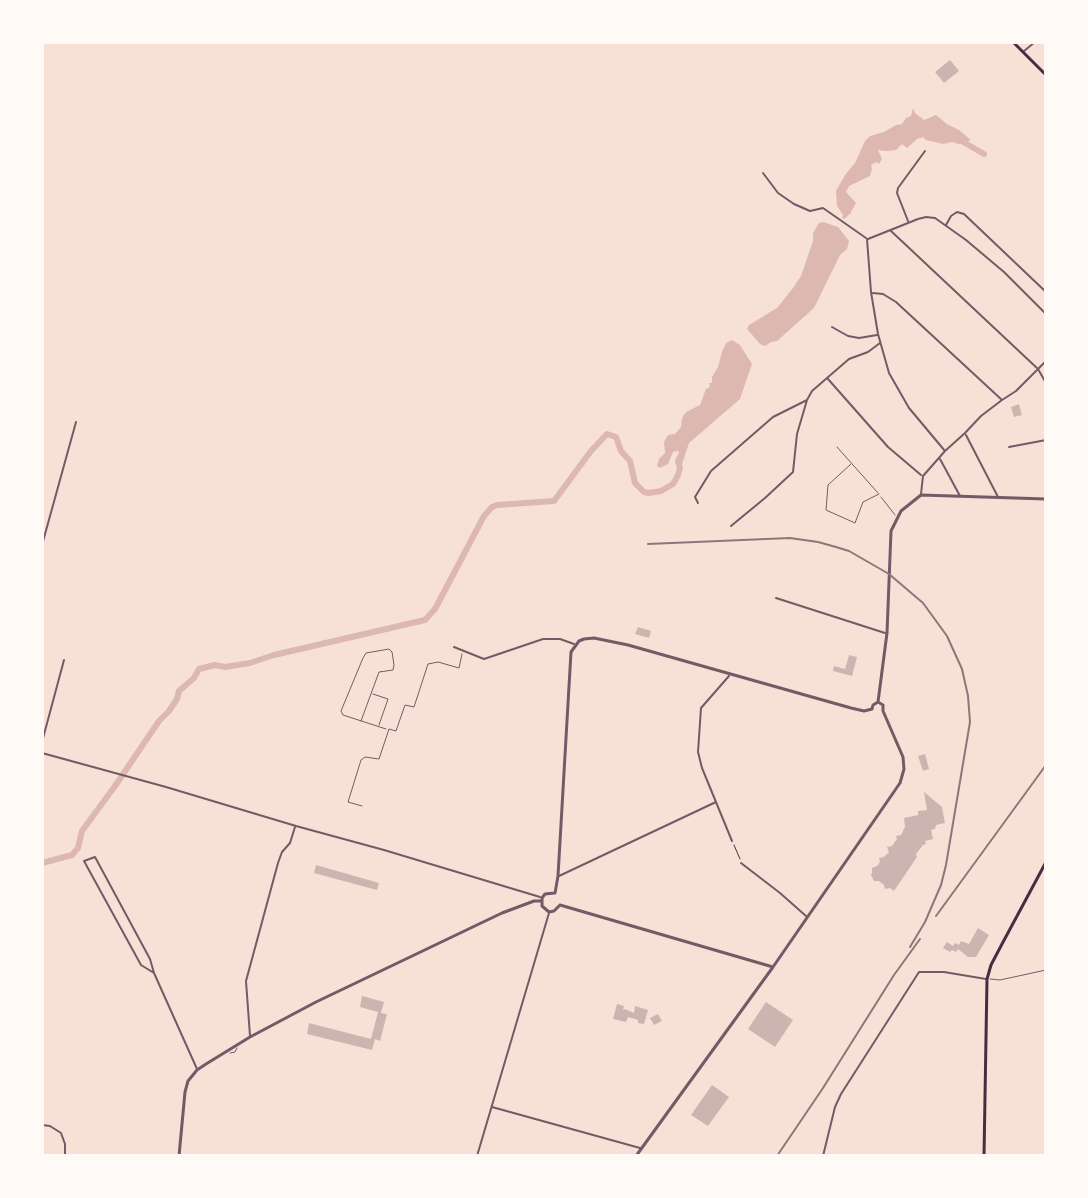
<!DOCTYPE html>
<html>
<head>
<meta charset="utf-8">
<style>
	body { margin:0 }
	#map { position:relative; width:1088px; height:1198px; overflow:hidden; background:#f7e1d7; font-family:"Open Sans",sans-serif }
	canvas { display:block }
	.frame { position:absolute; inset:0; border:44px solid #fffaf5; pointer-events:none }
</style>
</head>
<body>
<div id="map">
<canvas width="1088" height="1198"></canvas>
<div class="frame"></div>
</div>
<script>
const c = document.querySelector('canvas').getContext('2d');
c.lineJoin = 'round';
function fillPath(path, color) { c.fillStyle = color; c.fill(path, 'evenodd'); }
const poly = rows => new Path2D(rows.map(r => 'M' + r).join(''));
function trace(path, color, width, dash) { c.strokeStyle = color; c.lineWidth = width; c.lineCap = dash ? 'butt' : 'round'; c.setLineDash(dash || []); c.stroke(path); }
fillPath(poly([
	[913,108,915,113,924,120,936,115,947,124,959,130,971,140,959,144,952,142,943,144,926,140,923,137,917,139,907,148,902,144,896,150,887,151,878,150,882,159,879,164,876,162,871,165,872,169,870,176,849,186,846,192,856,203,850,214,844,219,842,218,843,215,837,206,836,191,845,175,855,163,865,141,870,136,884,132,896,125,902,124,906,118,911,116],
	[823,222,838,227,849,241,847,249,840,255,814,308,777,341,771,342,765,346,760,344,747,329,749,325,777,308,793,288,801,276,813,241,813,233,819,223],
	[732,340,740,345,752,364,740,399,689,443,681,467,680,468,680,453,678,451,673,452,668,464,660,468,657,466,659,459,665,453,664,442,668,435,675,434,681,427,682,418,686,412,700,405,706,389,710,387,709,383,712,383,712,377,718,367,722,352,726,343]
]), '#dcb8b0');
trace(poly([
	[958,139,984,154],
	[42,863,72,855,78,848,82,831,115,786,159,721,169,711,177,699,179,691,194,678,199,669,215,665,225,667,250,663,274,655,425,620,435,609,484,516,492,507,497,505,554,501,591,451,607,434,616,437,621,451,630,461,635,483,644,492,649,493,661,491,673,484,678,475,680,468,678,461,682,453]
]), '#dcb8b0', 6);
fillPath(poly([
	[950,60,959,71,944,83,935,72],
	[1019,404,1022,415,1014,417,1011,407],
	[638,627,651,631,649,638,635,634],
	[849,655,857,657,852,676,833,671,834,666,845,669],
	[925,754,929,769,923,771,918,756],
	[924,792,942,807,945,823,936,825,935,829,931,830,933,839,925,841,926,844,923,845,916,854,917,857,894,891,890,888,885,889,884,885,879,881,874,881,871,875,872,873,872,868,877,866,880,862,879,858,884,857,889,852,887,847,892,846,897,839,896,836,901,835,905,827,904,818,918,815,918,811,927,810],
	[316,865,379,883,377,890,314,873],
	[978,928,989,935,976,957,968,957,958,949,956,952,952,950,950,952,943,948,947,942,953,946,955,943,959,945,961,941,969,944],
	[362,996,384,1002,381,1013,387,1014,380,1041,375,1039,372,1050,307,1034,309,1023,371,1039,378,1012,360,1007],
	[766,1002,793,1020,775,1047,748,1029],
	[617,1004,624,1006,623,1010,625,1009,634,1013,635,1006,648,1010,644,1024,638,1023,638,1020,628,1017,626,1022,613,1019],
	[658,1014,662,1021,654,1025,650,1018],
	[712,1085,729,1097,708,1126,691,1115]
]), '#ccb4b1');
trace(poly([
	[734,845,740,859]
]), '#4a2c40', 1);
trace(poly([
	[837,447,878,493],
	[851,464,828,485,826,510,855,523,863,502,879,494],
	[881,497,895,515],
	[373,694,388,699,379,725],
	[361,721,379,672,393,670,394,665,392,652,389,649,366,653,363,658,341,711,343,715,386,729],
	[362,806,348,802,361,760,365,757,379,759,389,729,396,731,405,705,414,707,428,664,438,662,459,668,462,654],
	[990,979,1000,980,1046,970],
	[230,1053,235,1052,237,1048]
]), '#755966', 1);
trace(poly([
	[1024,51,1035,42],
	[763,173,778,193,794,204,810,211,823,208,866,238],
	[908,221,897,193,898,188,925,151],
	[946,225,951,216,957,212,964,214,1046,292],
	[891,231,1038,369,1046,383],
	[867,239,871,292,878,334,889,373,909,408,945,451],
	[868,239,918,219,926,217,935,218,966,240,1004,272,1046,314],
	[873,293,883,294,896,302,1002,400],
	[832,327,848,336,859,338,877,335],
	[828,379,888,447,921,475],
	[966,435,998,497],
	[1009,447,1046,440],
	[940,459,960,496],
	[921,494,923,476,945,451,965,433,981,416,1002,400,1016,391,1046,361],
	[698,503,695,497,711,471,773,417,807,400],
	[731,526,765,498,793,472,797,434,807,400,812,391,849,359,868,352,880,343],
	[42,545,76,422],
	[776,598,885,633],
	[454,647,484,659,543,639,560,639,574,644],
	[729,676,701,708,698,752,702,768,732,841],
	[42,742,64,660],
	[42,753,166,787,296,826,384,850,540,897],
	[741,863,780,893,806,916],
	[559,876,716,802],
	[154,973,150,959,95,857,84,861,141,965,154,973,197,1069],
	[250,1036,246,981,278,863,282,852,290,843,295,827],
	[492,1107,640,1148],
	[42,1125,50,1126,61,1133,65,1144,65,1156],
	[477,1156,549,913],
	[823,1156,835,1107,841,1094,919,972,944,972,986,979]
]), '#755966', 2);
trace(poly([
	[872,709,873,705,878,702,887,633,891,531,901,511,921,495,1046,499],
	[555,893,558,876,571,652,579,641,584,639,594,638,628,645,851,708,864,711,872,709],
	[555,893,545,894,542,898,542,906,549,912,554,911,560,905],
	[560,905,773,967],
	[179,1156,185,1092,188,1081,197,1070,206,1064,250,1037,316,1002,502,913,534,901,541,901],
	[636,1156,773,967,900,783,904,769,903,757,883,711,883,705,878,702]
]), '#755966', 3);
trace(poly([
	[1013,42,1046,75],
	[984,1156,987,979,991,965,1002,944,1046,862]
]), '#4a2c40', 3);
trace(poly([
	[648,544,790,538,818,542,836,547,849,551,889,574,923,603,947,636,962,669,968,696,970,722,946,865,941,885,925,922,910,947],
	[936,916,1046,765],
	[777,1156,823,1088,894,975,920,939]
]), '#8f747c', 2);
</script>
</body>
</html>
